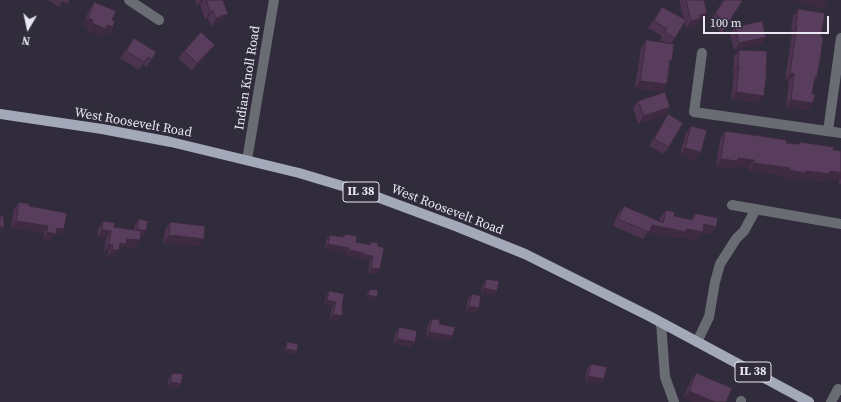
<!DOCTYPE html>
<html>
<head>
<meta charset="utf-8">
<style>
	body { margin:0 }
	#map { position:relative; width:841px; height:402px; overflow:hidden; background:#302c3b; font-family:"Source Serif 4",serif }
	canvas { display:block }
	.north { position:absolute; left:8px; top:8px; width:40px; height:40px; -webkit-text-stroke:3px #302c3b; paint-order:stroke; rotate:189deg; font-size:11px; font-weight:700; line-height:16px; text-align:center; color:#eae7f2 }
	.north::after { content:''; display:block; margin:auto; width:14px; height:18px; background:#eae7f2; clip-path:polygon(50% 0,100% 100%,50% 72%,0 100%) }
	.scale { position:absolute; left:703px; top:16px; width:126px; height:18px; box-sizing:border-box; border:2px solid #eae7f2; border-top:0; padding-left:5px; font-size:12px; line-height:14px; white-space:nowrap; color:#eae7f2; -webkit-text-stroke:3px #302c3b; paint-order:stroke }
</style>
</head>
<body>
<div id="map">
<canvas width="841" height="402"></canvas>
<div class="north">N</div>
<div class="scale">100 m</div>
</div>
<script>
const c = document.querySelector('canvas').getContext('2d');
c.lineJoin = 'round';
const poly = rows => new Path2D(rows.map(r => 'M' + r).join(''));
function trace(path, color, width, dash) { c.strokeStyle = color; c.lineWidth = width; c.lineCap = dash ? 'butt' : 'round'; c.setLineDash(dash || []); c.stroke(path); }
function fillPath(path, color) { c.fillStyle = color; c.fill(path, 'evenodd'); }
function write(font, color, halo, rows, align = 'center') {
  c.font = font + ' "Source Serif 4",serif'; c.lineWidth = 4; c.setLineDash([]); c.textBaseline = 'middle'; c.strokeStyle = halo; c.fillStyle = color; for (const [text, x, y, turn = 0] of rows) {
    c.save(); c.translate(x, y); c.rotate((+turn || 0) * Math.PI / 180); c.textAlign = isNaN(turn) ? turn : align; if (halo) c.strokeText(text, 0, 0); c.fillText(text, 0, 0); c.restore();
  }
}
trace(poly([
	[129,0,159,20],
	[702,53,694,112,841,133],
	[828,131,841,38],
	[247,160,274,0],
	[732,205,841,224],
	[661,323,665,377,674,402],
	[697,342,709,317,715,282,720,264,736,239,744,231,756,209],
	[741,401,741,402],
	[831,402,838,389,841,390]
]), '#6a6c74', 10);
trace(poly([
	[0,114,102,129,171,142,299,173,369,194,458,227,525,254,651,317,809,402]
]), '#a4a9b9', 10);
fillPath(poly([
	[48,0,70,0,67,4,63,1,59,7],
	[195,0,223,0,223,21,211,26,208,18,205,19,200,5,197,6],
	[679,0,704,0,707,13,702,21,699,21,696,26,686,28,685,22,671,44,670,64,667,84,662,92,635,88,641,48,646,40,666,43,660,40,662,36,648,28,662,7,684,19],
	[723,0,743,0,722,33,714,27,715,25,709,22],
	[94,2,112,20,113,27,108,35,103,33,101,36,87,31,88,28,83,25,89,10],
	[798,9,821,37,817,77,814,82,812,94,813,103,808,110,786,107,789,81,785,81,792,33,791,33,793,17],
	[735,27,766,37,761,44,734,50,730,34],
	[134,38,152,59,147,67,143,64,139,70,120,58],
	[215,45,209,52,192,71,178,58,184,51],
	[739,50,758,103,731,99,734,74,733,73,734,57],
	[638,101,670,107,665,115,638,124,633,108],
	[668,114,669,147,664,154,649,146,663,122],
	[691,126,701,152,695,160,680,155,686,133],
	[725,131,786,143,799,144,800,142,841,151,841,184,839,184,839,181,826,179,825,182,802,178,801,180,784,178,785,176,749,171,749,168,734,166,732,169,716,166,720,139],
	[19,202,29,206,64,229,60,235,55,235,51,240,43,239,44,233,11,228,14,209],
	[624,206,660,222,660,218,666,210,674,216,691,219,695,213,716,227,711,234,702,233,697,240,683,237,681,239,648,232,643,239,613,226,618,213],
	[139,219,146,231,143,236,140,236,135,248,124,246,121,251,118,251,114,258,107,257,108,252,104,252,106,238,97,237,98,229,103,221,114,227,134,230,135,224],
	[170,222,204,239,199,246,163,243,165,230],
	[344,234,356,242,369,245,371,242,378,246,380,269,377,274,368,273,370,261,361,260,361,258,345,255,346,253,325,249,326,240,330,235,342,237],
	[486,279,493,296,481,293,483,284],
	[370,289,377,297,375,300,366,298,368,291],
	[329,291,342,306,338,321,330,320,332,307,324,305,326,296],
	[472,294,479,308,475,313,466,311,468,299],
	[432,319,449,341,426,337,428,324],
	[399,327,415,342,411,347,393,344,396,332],
	[287,342,297,351,295,354,284,352,286,345],
	[591,364,604,379,601,384,585,381,587,369],
	[172,373,181,384,177,389,167,387,169,378],
	[696,373,726,402,683,398,691,380]
]), '#4c3450');
fillPath(poly([
	[201,0,203,0,200,5,197,6],
	[797,0,823,0,828,1,823,8,795,2],
	[213,10,208,18,205,19,210,12],
	[707,13,702,21,699,21,696,26,686,28,691,21,700,15],
	[228,14,223,21,211,26,216,18],
	[88,18,93,20,88,28,83,25],
	[92,23,107,25,113,27,108,35,103,33,101,36,87,31],
	[796,26,797,26,792,33,791,33],
	[766,37,761,44,734,50,739,43],
	[215,45,209,52,192,71,197,63],
	[738,66,739,66,734,74,733,73],
	[790,73,794,74,789,81,785,81],
	[640,81,667,84,662,92,635,88],
	[736,92,764,96,758,103,731,99],
	[791,100,813,103,808,110,786,107],
	[670,107,665,115,638,124,644,116],
	[685,148,701,152,695,160,680,155],
	[738,158,754,160,749,168,734,166,732,169,716,166,721,159],
	[754,163,790,168,785,176,749,171],
	[789,170,830,171,841,173,841,179,839,181,826,179,825,182,802,178,801,180,784,178],
	[16,221,48,226,44,233,11,228],
	[704,224,716,227,711,234,702,233,697,240,683,237,681,239,648,232,652,225,687,229],
	[0,227,4,227,0,232],
	[57,228,64,229,60,235,55,235,51,240,43,239,47,232],
	[137,229,146,231,143,236,133,234],
	[102,230,111,231,106,238,97,237],
	[169,235,204,239,199,246,163,243],
	[127,239,140,240,135,248,124,246,121,251,118,251,114,258,107,257,112,250,120,243],
	[109,244,113,245,108,252,104,252],
	[328,244,349,248,346,253,325,249],
	[349,250,364,253,361,258,345,255],
	[364,255,373,256,370,261,361,260],
	[371,268,380,269,377,274,368,273],
	[484,288,497,291,493,296,481,293],
	[368,295,377,297,375,300,366,298],
	[327,300,336,302,332,307,324,305],
	[469,306,479,308,475,313,466,311],
	[333,314,342,316,338,321,330,320],
	[429,332,453,336,449,341,426,337],
	[397,339,415,342,411,347,393,344],
	[286,349,297,351,295,354,284,352],
	[588,376,604,379,601,384,585,381],
	[171,382,181,384,177,389,167,387],
	[689,391,715,402,692,402,683,398]
]), '#3e2b41');
const building = poly([
	[206,0,223,0,228,14,216,18,213,10,210,12,206,0],
	[686,0,704,0,707,13,700,15,701,18,691,21,686,0],
	[724,0,743,0,727,25,719,20,721,18,715,14,724,0],
	[94,2,116,11,112,20,115,21,113,27,107,25,106,29,92,23,93,20,88,18,94,2],
	[662,7,686,20,675,38,665,32,667,29,654,21,662,7],
	[798,9,825,13,821,37,823,37,821,54,817,77,815,77,812,94,815,94,813,103,791,100,794,74,790,73,797,26,796,26,798,9],
	[762,21,766,37,739,43,735,27,762,21],
	[201,32,215,45,197,63,184,51,201,32],
	[134,38,156,52,152,59,148,57,144,62,126,51,134,38],
	[646,40,674,44,672,61,670,60,667,84,640,81,646,40],
	[739,50,767,51,766,79,764,96,736,92,739,66,738,66,739,50],
	[665,92,670,107,644,116,638,101,665,92],
	[668,114,683,123,669,147,654,139,668,114],
	[691,126,707,130,701,152,685,148,691,126],
	[725,131,787,140,786,143,800,144,800,142,834,147,833,150,841,151,841,173,830,171,830,174,806,171,806,173,789,170,790,168,754,163,754,160,738,158,737,161,721,159,725,131],
	[19,202,29,204,29,206,67,213,64,229,57,228,56,234,47,232,48,226,16,221,19,202],
	[624,206,663,223,666,210,675,212,674,216,693,220,695,213,718,218,716,227,704,224,703,232,687,229,686,232,652,225,649,232,618,219,624,206],
	[0,216,3,216,4,227,0,227,0,216],
	[139,219,148,221,146,231,137,229,139,219],
	[103,221,115,223,114,227,141,231,140,240,127,239,126,244,120,243,119,250,112,250,113,245,109,244,111,231,102,230,103,221],
	[170,222,205,226,204,239,169,235,170,222],
	[344,234,357,236,356,242,370,245,371,242,378,243,378,246,384,248,380,269,371,268,373,256,364,255,364,253,349,250,349,248,328,244,330,235,344,237,344,234],
	[486,279,499,281,497,291,484,288,486,279],
	[370,289,378,290,377,297,368,295,370,289],
	[329,291,344,294,342,306,343,307,342,316,333,314,336,302,327,300,329,291],
	[472,294,481,296,479,308,469,306,472,294],
	[432,319,440,320,439,324,455,327,453,336,429,332,432,319],
	[399,327,417,331,415,342,397,339,399,327],
	[287,342,298,344,297,351,286,349,287,342],
	[591,364,607,367,604,379,588,376,591,364],
	[172,373,183,374,181,384,171,382,172,373],
	[696,373,732,388,726,402,715,402,689,391,696,373]
]);
fillPath(building, '#583d5d');
trace(building, '#3e2b41', 1);
for (const [x, y, w] of [
	[361,192,36],
	[753,372,36]
]) { const box = new Path2D(); box.roundRect(x - w / 2, y - 10, w, 20, 3); c.fillStyle = '#302c3b'; c.fill(box); trace(box, '#eae7f2', 1); }
write('bold 12px', '#eae7f2', null, [
	["IL 38",361,192],
	["IL 38",753,372]
]);
write('13px', '#eae7f2', '#302c3b', [
	["Indian Knoll Road",248,78,-81],
	["West Roosevelt Road",133,123,10],
	["West Roosevelt Road",447,210,21]
]);
</script>
</body>
</html>
